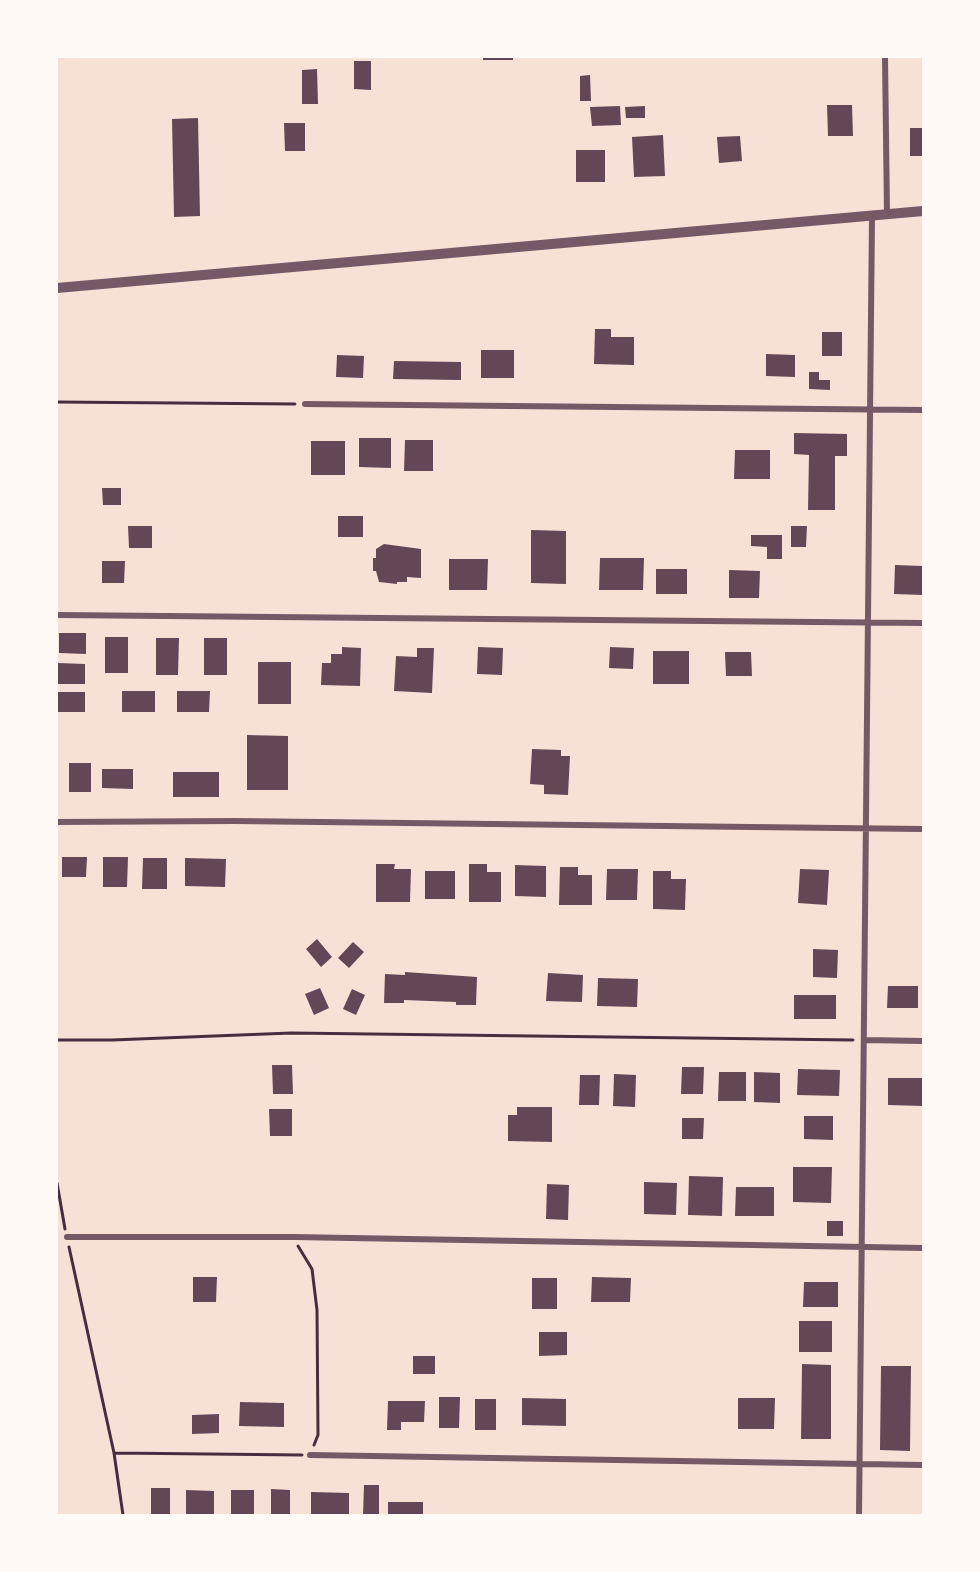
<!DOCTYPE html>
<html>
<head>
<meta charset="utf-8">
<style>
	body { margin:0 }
	#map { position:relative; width:980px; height:1572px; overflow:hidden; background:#f7e1d7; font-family:Rubik,sans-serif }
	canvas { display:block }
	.frame { position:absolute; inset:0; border:58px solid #fffaf5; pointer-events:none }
</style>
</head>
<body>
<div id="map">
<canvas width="980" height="1572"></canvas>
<div class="frame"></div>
</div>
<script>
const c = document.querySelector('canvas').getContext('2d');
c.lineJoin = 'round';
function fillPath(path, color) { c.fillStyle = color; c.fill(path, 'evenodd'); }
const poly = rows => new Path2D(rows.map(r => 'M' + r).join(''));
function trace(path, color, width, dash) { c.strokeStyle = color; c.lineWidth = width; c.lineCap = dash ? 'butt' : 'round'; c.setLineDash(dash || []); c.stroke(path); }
fillPath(poly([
	[483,57,513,57,513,60,483,60],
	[354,61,371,61,371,90,354,89],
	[317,69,318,104,302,104,302,70],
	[590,75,591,101,580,101,580,76],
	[827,105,852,105,853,136,828,136],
	[620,106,621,125,592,126,590,107],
	[645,106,645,118,626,118,625,107],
	[198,118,200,216,174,217,172,119],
	[284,123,305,123,305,151,285,151],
	[910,128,923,128,923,156,910,156],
	[663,135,665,176,634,177,632,137],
	[740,136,742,161,719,163,717,137],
	[576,150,605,150,605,182,576,182],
	[595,329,611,329,611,337,634,337,634,365,594,364],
	[822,332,842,332,842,356,822,356],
	[481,350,514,350,514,378,481,378],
	[766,354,795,355,795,377,766,376],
	[337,355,364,356,363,378,336,377],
	[394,361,461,362,461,380,393,379],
	[809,372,819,372,819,380,830,380,830,390,809,389],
	[794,433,847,434,847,456,835,456,835,510,808,510,809,455,794,454],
	[359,438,391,438,391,468,359,467],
	[405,440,433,440,433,471,404,471],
	[311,441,345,441,345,475,311,475],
	[735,450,770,450,770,479,734,479],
	[102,488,121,488,121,505,103,505],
	[338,516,363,516,363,537,338,537],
	[128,526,152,526,152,548,129,548],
	[791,526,807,526,806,547,791,547],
	[531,530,566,531,566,584,531,583],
	[751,535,782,535,782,559,767,559,767,547,751,546],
	[384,544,421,549,421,578,407,577,407,582,397,582,397,584,379,582,376,571,373,571,373,558,376,558,376,549],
	[600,558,644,558,643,590,599,590],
	[449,559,488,559,487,590,449,590],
	[102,561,125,561,124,583,102,583],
	[895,565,923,566,923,595,894,594],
	[656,569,687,569,687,594,656,594],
	[729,570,760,571,759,598,729,598],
	[59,633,86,633,86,654,59,653],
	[105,637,128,637,128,673,105,673],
	[156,638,179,638,178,675,156,675],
	[204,638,227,638,227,675,204,675],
	[342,647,361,648,360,686,321,685,322,663,331,663,331,654,342,654],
	[478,647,503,648,502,675,477,674],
	[610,647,634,648,633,669,609,668],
	[417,648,434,648,432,693,394,691,396,656,417,657],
	[653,651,689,651,689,684,653,684],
	[725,652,751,652,752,676,726,676],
	[258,662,291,662,291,704,258,704],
	[58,663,85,664,85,684,57,684],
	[122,691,155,691,155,712,122,712],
	[177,691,210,691,209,712,177,712],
	[58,692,85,692,85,712,58,712],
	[247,735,288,736,288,790,247,790],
	[532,749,561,750,561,756,570,756,568,795,544,794,544,785,530,784],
	[69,763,91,763,91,792,69,792],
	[102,769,133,769,133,789,102,788],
	[173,772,219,772,219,797,173,797],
	[62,857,87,857,86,877,62,877],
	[103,857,128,857,127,887,103,887],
	[143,858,167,858,167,889,142,889],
	[185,858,226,859,225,887,185,886],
	[376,864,395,864,394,869,411,869,410,902,376,902],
	[469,864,487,864,487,872,501,872,501,902,469,902],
	[515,865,546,866,546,897,515,896],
	[560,867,578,867,578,875,592,875,592,905,559,905],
	[607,869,638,869,637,900,606,900],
	[800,869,829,870,827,905,798,903],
	[425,871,455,871,455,899,425,899],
	[653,871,671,871,671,879,686,879,685,910,653,909],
	[317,939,332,957,321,967,306,949],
	[353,942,364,952,349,968,338,958],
	[813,949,838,950,837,978,813,977],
	[405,972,477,977,476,1005,456,1005,456,1002,404,1000,404,1003,384,1003,385,974,405,975],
	[548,973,583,975,582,1002,546,1001],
	[598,978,638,979,637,1007,597,1006],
	[888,986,918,986,918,1008,887,1008],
	[320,988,329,1008,314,1015,305,994],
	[352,989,365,995,356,1015,343,1009],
	[794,995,836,995,836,1019,794,1019],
	[272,1065,292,1065,293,1094,273,1094],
	[682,1067,704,1067,703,1094,681,1094],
	[798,1069,840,1070,839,1096,797,1095],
	[719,1072,746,1072,746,1101,718,1101],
	[754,1072,780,1073,780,1103,754,1102],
	[614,1074,636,1075,635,1107,613,1106],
	[580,1075,600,1075,599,1105,579,1105],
	[888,1078,923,1078,923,1106,888,1105],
	[517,1107,552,1107,552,1142,508,1141,508,1115,517,1115],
	[269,1109,292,1109,292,1136,270,1136],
	[804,1116,833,1116,833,1140,804,1139],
	[682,1118,704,1118,703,1139,682,1139],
	[793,1167,832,1167,831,1203,793,1202],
	[689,1176,723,1177,722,1216,688,1215],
	[644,1182,677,1183,676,1215,644,1214],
	[547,1184,569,1185,568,1220,546,1219],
	[736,1187,774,1187,774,1216,735,1216],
	[827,1221,843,1221,843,1236,827,1236],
	[193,1277,217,1277,216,1302,193,1302],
	[592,1277,631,1278,630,1302,591,1302],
	[532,1278,557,1278,557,1309,532,1309],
	[804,1282,838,1282,838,1307,803,1307],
	[799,1321,832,1321,832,1352,799,1352],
	[539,1332,567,1332,567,1355,539,1356],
	[413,1356,435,1356,435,1374,413,1374],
	[802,1364,831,1365,831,1439,801,1439],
	[881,1366,911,1366,910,1451,880,1450],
	[439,1397,460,1397,459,1428,439,1428],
	[522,1398,566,1399,566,1426,522,1425],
	[738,1398,775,1398,774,1429,738,1429],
	[475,1399,496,1399,496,1430,475,1430],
	[388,1401,425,1401,424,1422,401,1422,401,1430,387,1430],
	[240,1402,284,1403,284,1427,239,1426],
	[219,1414,219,1433,192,1434,192,1415],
	[364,1485,379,1485,379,1515,363,1515],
	[151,1488,170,1488,170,1515,151,1515],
	[271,1489,290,1490,290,1515,271,1515],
	[186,1490,214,1491,214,1515,186,1515],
	[231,1490,254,1490,254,1515,231,1515],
	[311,1492,349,1493,349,1515,311,1515],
	[388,1502,423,1502,423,1515,388,1515]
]), '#644757');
trace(poly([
	[57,402,295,404],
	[57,1040,112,1040,291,1033,853,1040],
	[57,1183,65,1229],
	[298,1246,312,1269,317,1310,318,1435,314,1445],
	[69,1247,114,1453],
	[123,1515,114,1453,302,1455]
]), '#4a2c40', 3);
trace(poly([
	[885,57,887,214],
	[305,404,923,410],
	[57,615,923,623],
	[57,822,234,821,923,829],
	[865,1040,923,1041],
	[67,1237,293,1237,923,1248],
	[310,1455,923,1465],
	[859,1515,872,216]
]), '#755966', 6);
trace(poly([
	[57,288,923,211]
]), '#755966', 10);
</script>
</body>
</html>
